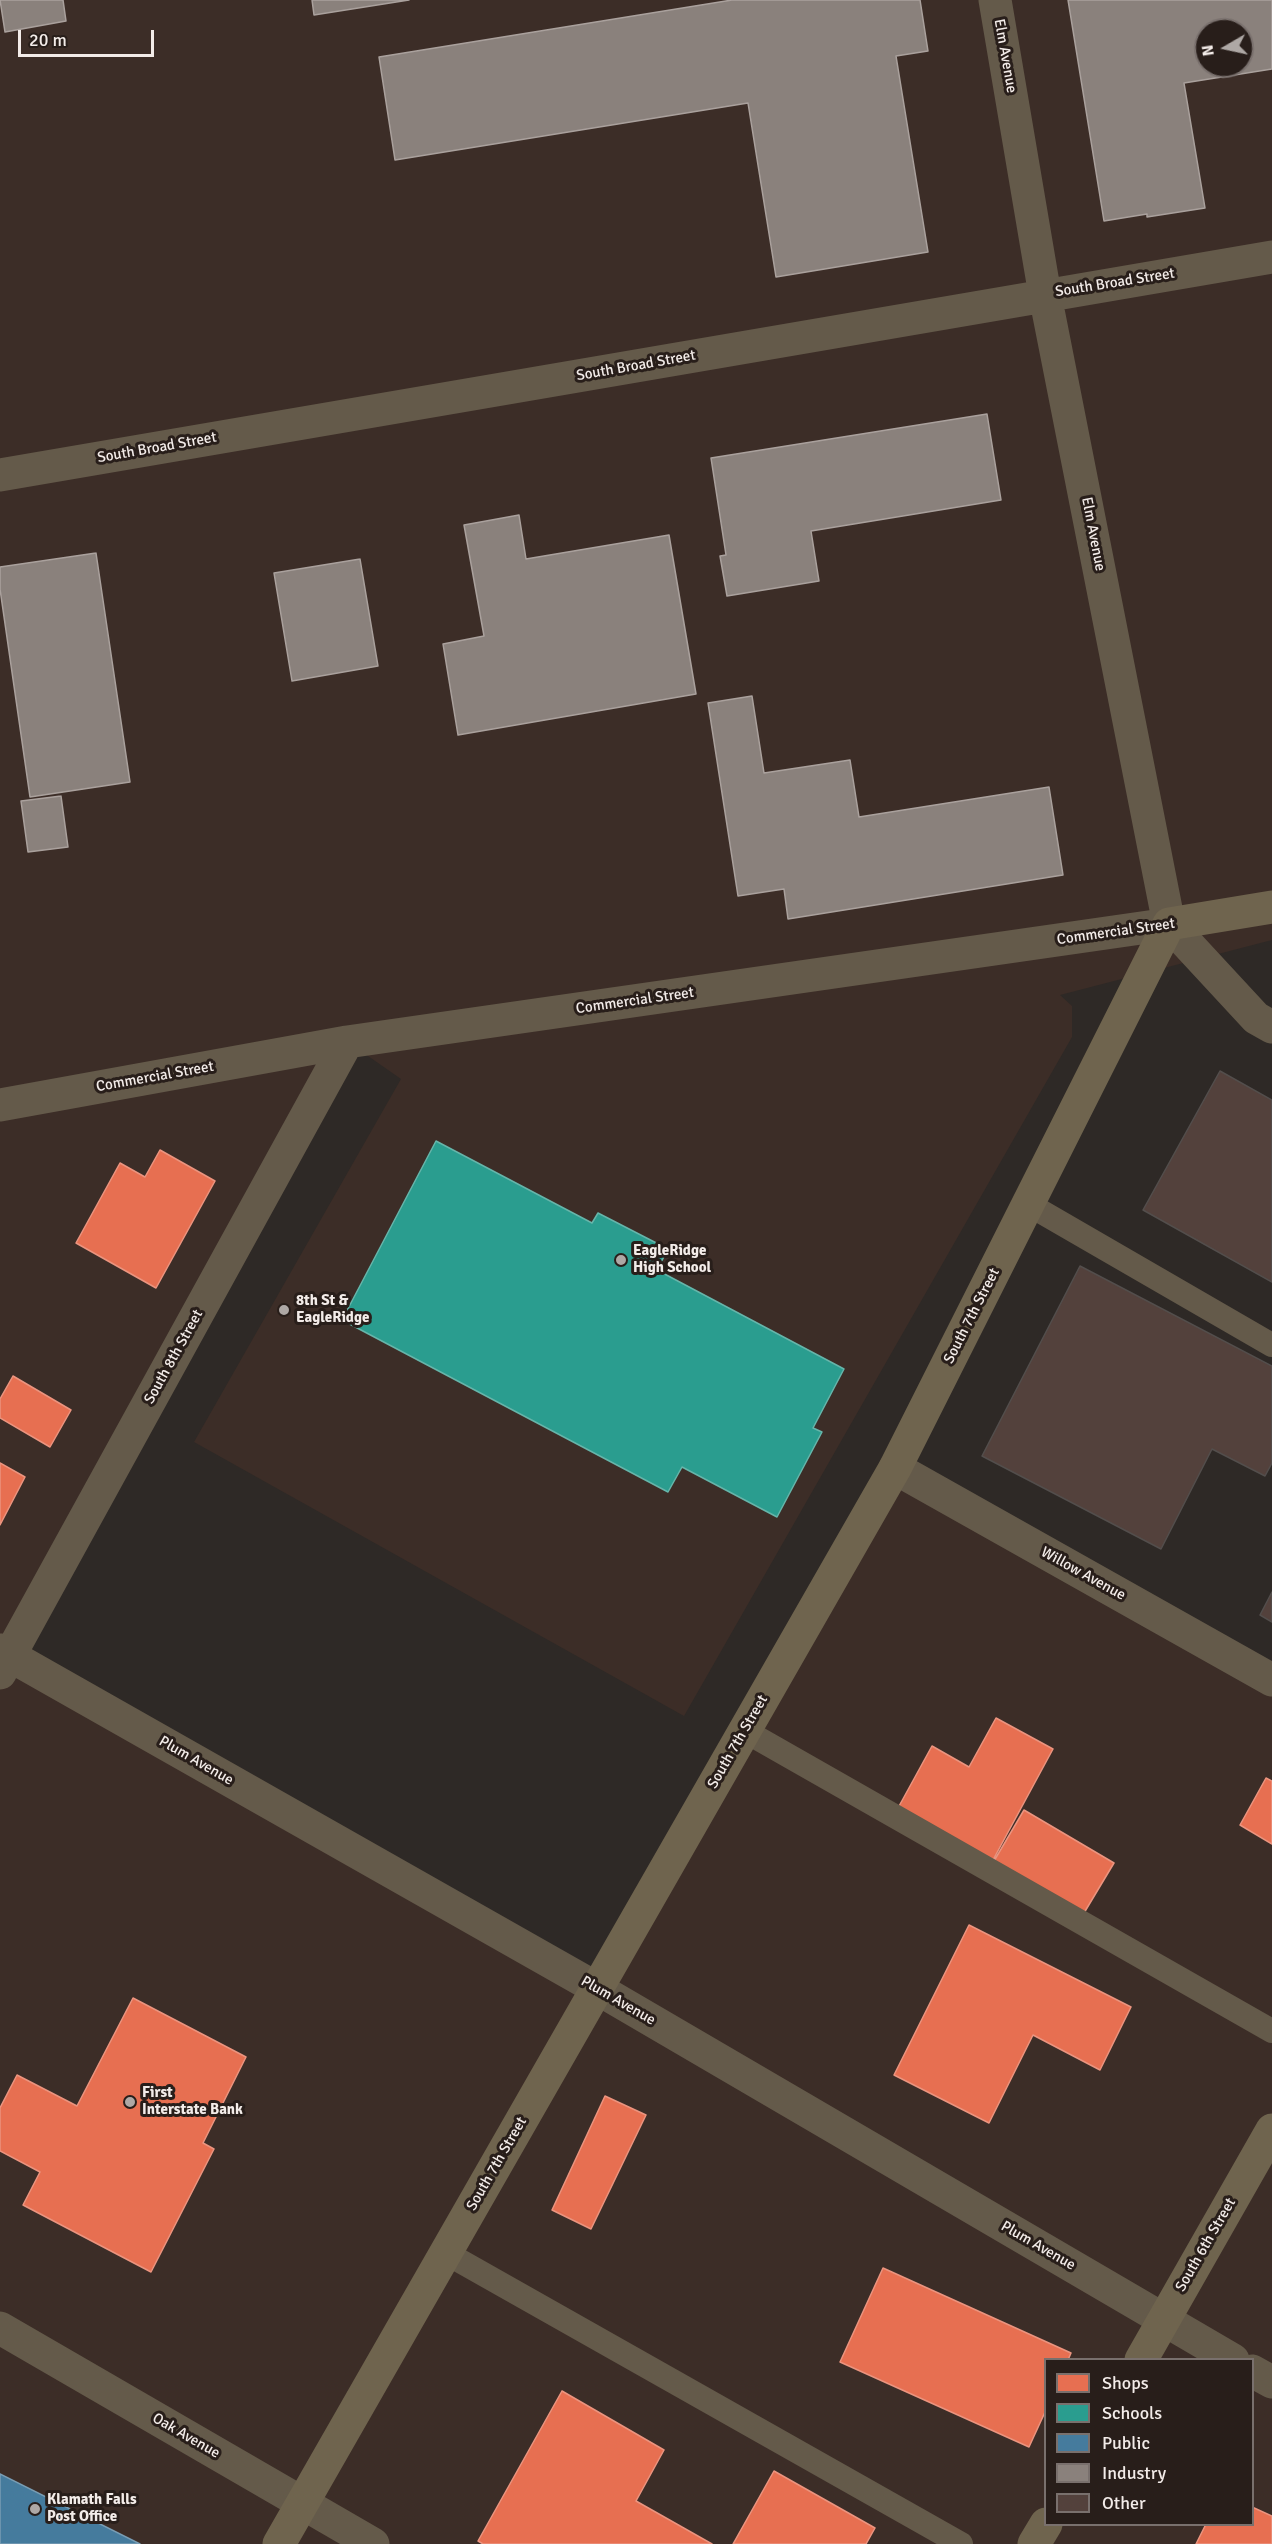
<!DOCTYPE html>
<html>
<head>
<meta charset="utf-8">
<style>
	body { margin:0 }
	#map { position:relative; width:1272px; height:2544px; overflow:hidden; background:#2e2926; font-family:Signika,sans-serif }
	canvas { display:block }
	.legend { position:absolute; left:1044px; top:2358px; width:210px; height:168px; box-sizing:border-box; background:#281e1a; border:2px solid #79706d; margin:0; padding:8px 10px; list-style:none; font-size:18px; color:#f3ece9 }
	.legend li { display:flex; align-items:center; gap:12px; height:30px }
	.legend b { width:30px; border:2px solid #79706d }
	.north { position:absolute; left:1194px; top:18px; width:60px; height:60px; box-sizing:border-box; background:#281e1a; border:2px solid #79706d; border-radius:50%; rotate:261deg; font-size:16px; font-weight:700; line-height:24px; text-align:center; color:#f3ece9 }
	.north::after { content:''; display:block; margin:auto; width:21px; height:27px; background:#aea8a5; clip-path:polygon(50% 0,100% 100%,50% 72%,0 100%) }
	.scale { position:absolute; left:18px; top:30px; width:136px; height:27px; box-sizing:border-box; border:3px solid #f3ece9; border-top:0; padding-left:8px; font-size:18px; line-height:21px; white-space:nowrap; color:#f3ece9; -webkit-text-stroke:4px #281e1a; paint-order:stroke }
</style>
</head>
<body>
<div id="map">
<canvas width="1272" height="2544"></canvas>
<ul class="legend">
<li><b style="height:16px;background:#e76f51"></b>Shops</li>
<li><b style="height:16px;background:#2a9d8f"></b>Schools</li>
<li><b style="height:16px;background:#457b9d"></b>Public</li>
<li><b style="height:16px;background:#8a817c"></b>Industry</li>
<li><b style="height:16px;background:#53413c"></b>Other</li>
</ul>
<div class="north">N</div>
<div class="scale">20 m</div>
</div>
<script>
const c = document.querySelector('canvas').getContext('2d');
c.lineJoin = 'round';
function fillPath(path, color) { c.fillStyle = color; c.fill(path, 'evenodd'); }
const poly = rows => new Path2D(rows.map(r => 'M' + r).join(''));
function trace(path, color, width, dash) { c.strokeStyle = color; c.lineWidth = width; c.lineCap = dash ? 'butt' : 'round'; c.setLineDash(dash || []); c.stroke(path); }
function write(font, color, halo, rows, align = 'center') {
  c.font = font + ' Signika,sans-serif'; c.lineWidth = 6; c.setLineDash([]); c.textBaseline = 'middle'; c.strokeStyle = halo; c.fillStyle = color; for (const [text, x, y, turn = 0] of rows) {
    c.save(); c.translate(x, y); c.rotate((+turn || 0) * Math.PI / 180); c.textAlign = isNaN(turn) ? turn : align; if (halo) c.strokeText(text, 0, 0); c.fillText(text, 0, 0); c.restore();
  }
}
fillPath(poly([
	[0,0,1272,0,1272,940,1060,995,1072,1006,1072,1037,684,1716,194,1442,401,1079,348,1042,10,1655,597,1989,895,1468,1272,1684,1272,2544,0,2544],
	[1206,30,1242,30,1242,66,1206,66],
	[1046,2360,1252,2360,1252,2524,1046,2524]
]), '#3c2d27');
const shops = poly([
	[160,1150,215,1181,156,1288,76,1243,120,1163,145,1177,160,1150],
	[13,1376,71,1410,50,1447,0,1418,0,1399,13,1376],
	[0,1463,25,1477,0,1525,0,1463],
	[996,1718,1053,1749,993,1860,898,1808,932,1746,969,1767,996,1718],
	[1266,1778,1272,1781,1272,1844,1240,1825,1266,1778],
	[1024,1810,1114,1863,1084,1913,994,1861,1024,1810],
	[969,1925,1131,2007,1100,2070,1033,2035,989,2123,894,2075,969,1925],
	[133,1998,246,2057,203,2143,214,2149,151,2272,23,2205,40,2172,0,2151,0,2108,17,2075,77,2106,133,1998],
	[605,2096,646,2115,591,2229,552,2210,605,2096],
	[883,2268,1071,2353,1068,2360,1046,2360,1046,2410,1029,2447,840,2362,883,2268],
	[562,2391,664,2450,636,2501,712,2544,483,2544,478,2541,562,2391],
	[774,2471,875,2528,866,2544,733,2544,774,2471],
	[1252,2507,1272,2516,1272,2544,1196,2544,1206,2524,1252,2524,1252,2507]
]);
fillPath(shops, '#e76f51');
trace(shops, '#eb947f', 1.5);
const schools = poly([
	[436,1141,592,1223,598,1213,668,1249,657,1270,844,1369,813,1428,822,1432,777,1517,682,1467,668,1492,342,1320,436,1141]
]);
fillPath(schools, '#2a9d8f');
trace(schools, '#66b5aa', 1.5);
const public = poly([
	[0,2474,140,2544,0,2544,0,2474]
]);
fillPath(public, '#457b9d');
trace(public, '#799db4', 1.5);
const industry = poly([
	[0,0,63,0,66,21,5,32,0,0],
	[312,0,409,0,314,15,312,0],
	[732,0,920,0,928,51,896,56,928,252,776,277,748,103,395,160,379,57,732,0],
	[1068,0,1272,0,1272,69,1184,83,1205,208,1147,217,1147,214,1104,221,1068,0],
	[1206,30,1242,30,1242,66,1206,66,1206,30],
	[987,414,1001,500,811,531,819,581,727,596,720,556,726,555,711,458,987,414],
	[519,515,526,559,669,535,696,694,458,735,443,644,484,636,464,525,519,515],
	[96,553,130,782,30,797,0,589,0,567,96,553],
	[360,559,378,666,292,681,274,573,360,559],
	[752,696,764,773,850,760,859,817,1049,787,1063,875,788,919,784,889,738,896,708,703,752,696],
	[61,796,68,847,28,852,21,801,61,796]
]);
fillPath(industry, '#8a817c');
trace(industry, '#aaa19d', 1.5);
const building = poly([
	[1220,1071,1272,1100,1272,1282,1143,1210,1220,1071],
	[1080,1266,1272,1366,1272,1463,1265,1476,1212,1449,1161,1549,982,1456,1080,1266],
	[1272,1592,1272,1622,1260,1615,1272,1592]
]);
fillPath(building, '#53413c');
trace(building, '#534e4c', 1.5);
trace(poly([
	[1028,1204,1272,1345],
	[745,1731,1272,2031],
	[446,2253,961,2544]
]), '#645a4a', 24);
trace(poly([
	[995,0,1045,295,1169,924,1256,1018,1272,1027],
	[0,475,1272,257],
	[0,1105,347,1042,1169,924],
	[895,1468,1272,1680],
	[0,1650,598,1989,1233,2360],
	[0,1673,347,1042],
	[0,2328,373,2544],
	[1252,2371,1272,2382]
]), '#645a4a', 33);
trace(poly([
	[1141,2360,1272,2130],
	[279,2544,895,1468,1169,924,1272,907],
	[1034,2544,1046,2524]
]), '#6f644e', 33);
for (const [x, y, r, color] of [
	[621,1260,6,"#aea8a5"],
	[284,1310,6,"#aea8a5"],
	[130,2102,6,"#aea8a5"],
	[35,2509,6,"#aea8a5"]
]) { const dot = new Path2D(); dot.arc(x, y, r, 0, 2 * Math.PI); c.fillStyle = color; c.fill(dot); trace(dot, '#281e1a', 2); }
write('15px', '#f3ece9', '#281e1a', [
	["Elm Avenue",1005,56,80],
	["South Broad Street",1115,283,-9],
	["South Broad Street",636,366,-10],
	["South Broad Street",157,448,-10],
	["Elm Avenue",1093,534,79],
	["Commercial Street",1116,932,-8],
	["Commercial Street",635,1001,-8],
	["Commercial Street",155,1077,-10],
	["South 7th Street",972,1316,-63],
	["South 8th Street",174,1357,-61],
	["Willow Avenue",1083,1574,29],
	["South 7th Street",738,1742,-60],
	["Plum Avenue",196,1761,30],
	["Plum Avenue",618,2001,30],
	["South 7th Street",497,2164,-60],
	["South 6th Street",1206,2245,-60],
	["Plum Avenue",1038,2246,30],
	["Oak Avenue",186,2436,30]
]);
write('bold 15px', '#f3ece9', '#281e1a', [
	["EagleRidge",633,1251],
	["High School",633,1268],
	["8th St &",296,1301],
	["EagleRidge",296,1318],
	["First",142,2093],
	["Interstate Bank",142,2110],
	["Klamath Falls",47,2500],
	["Post Office",47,2517]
], 'left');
</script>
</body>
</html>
